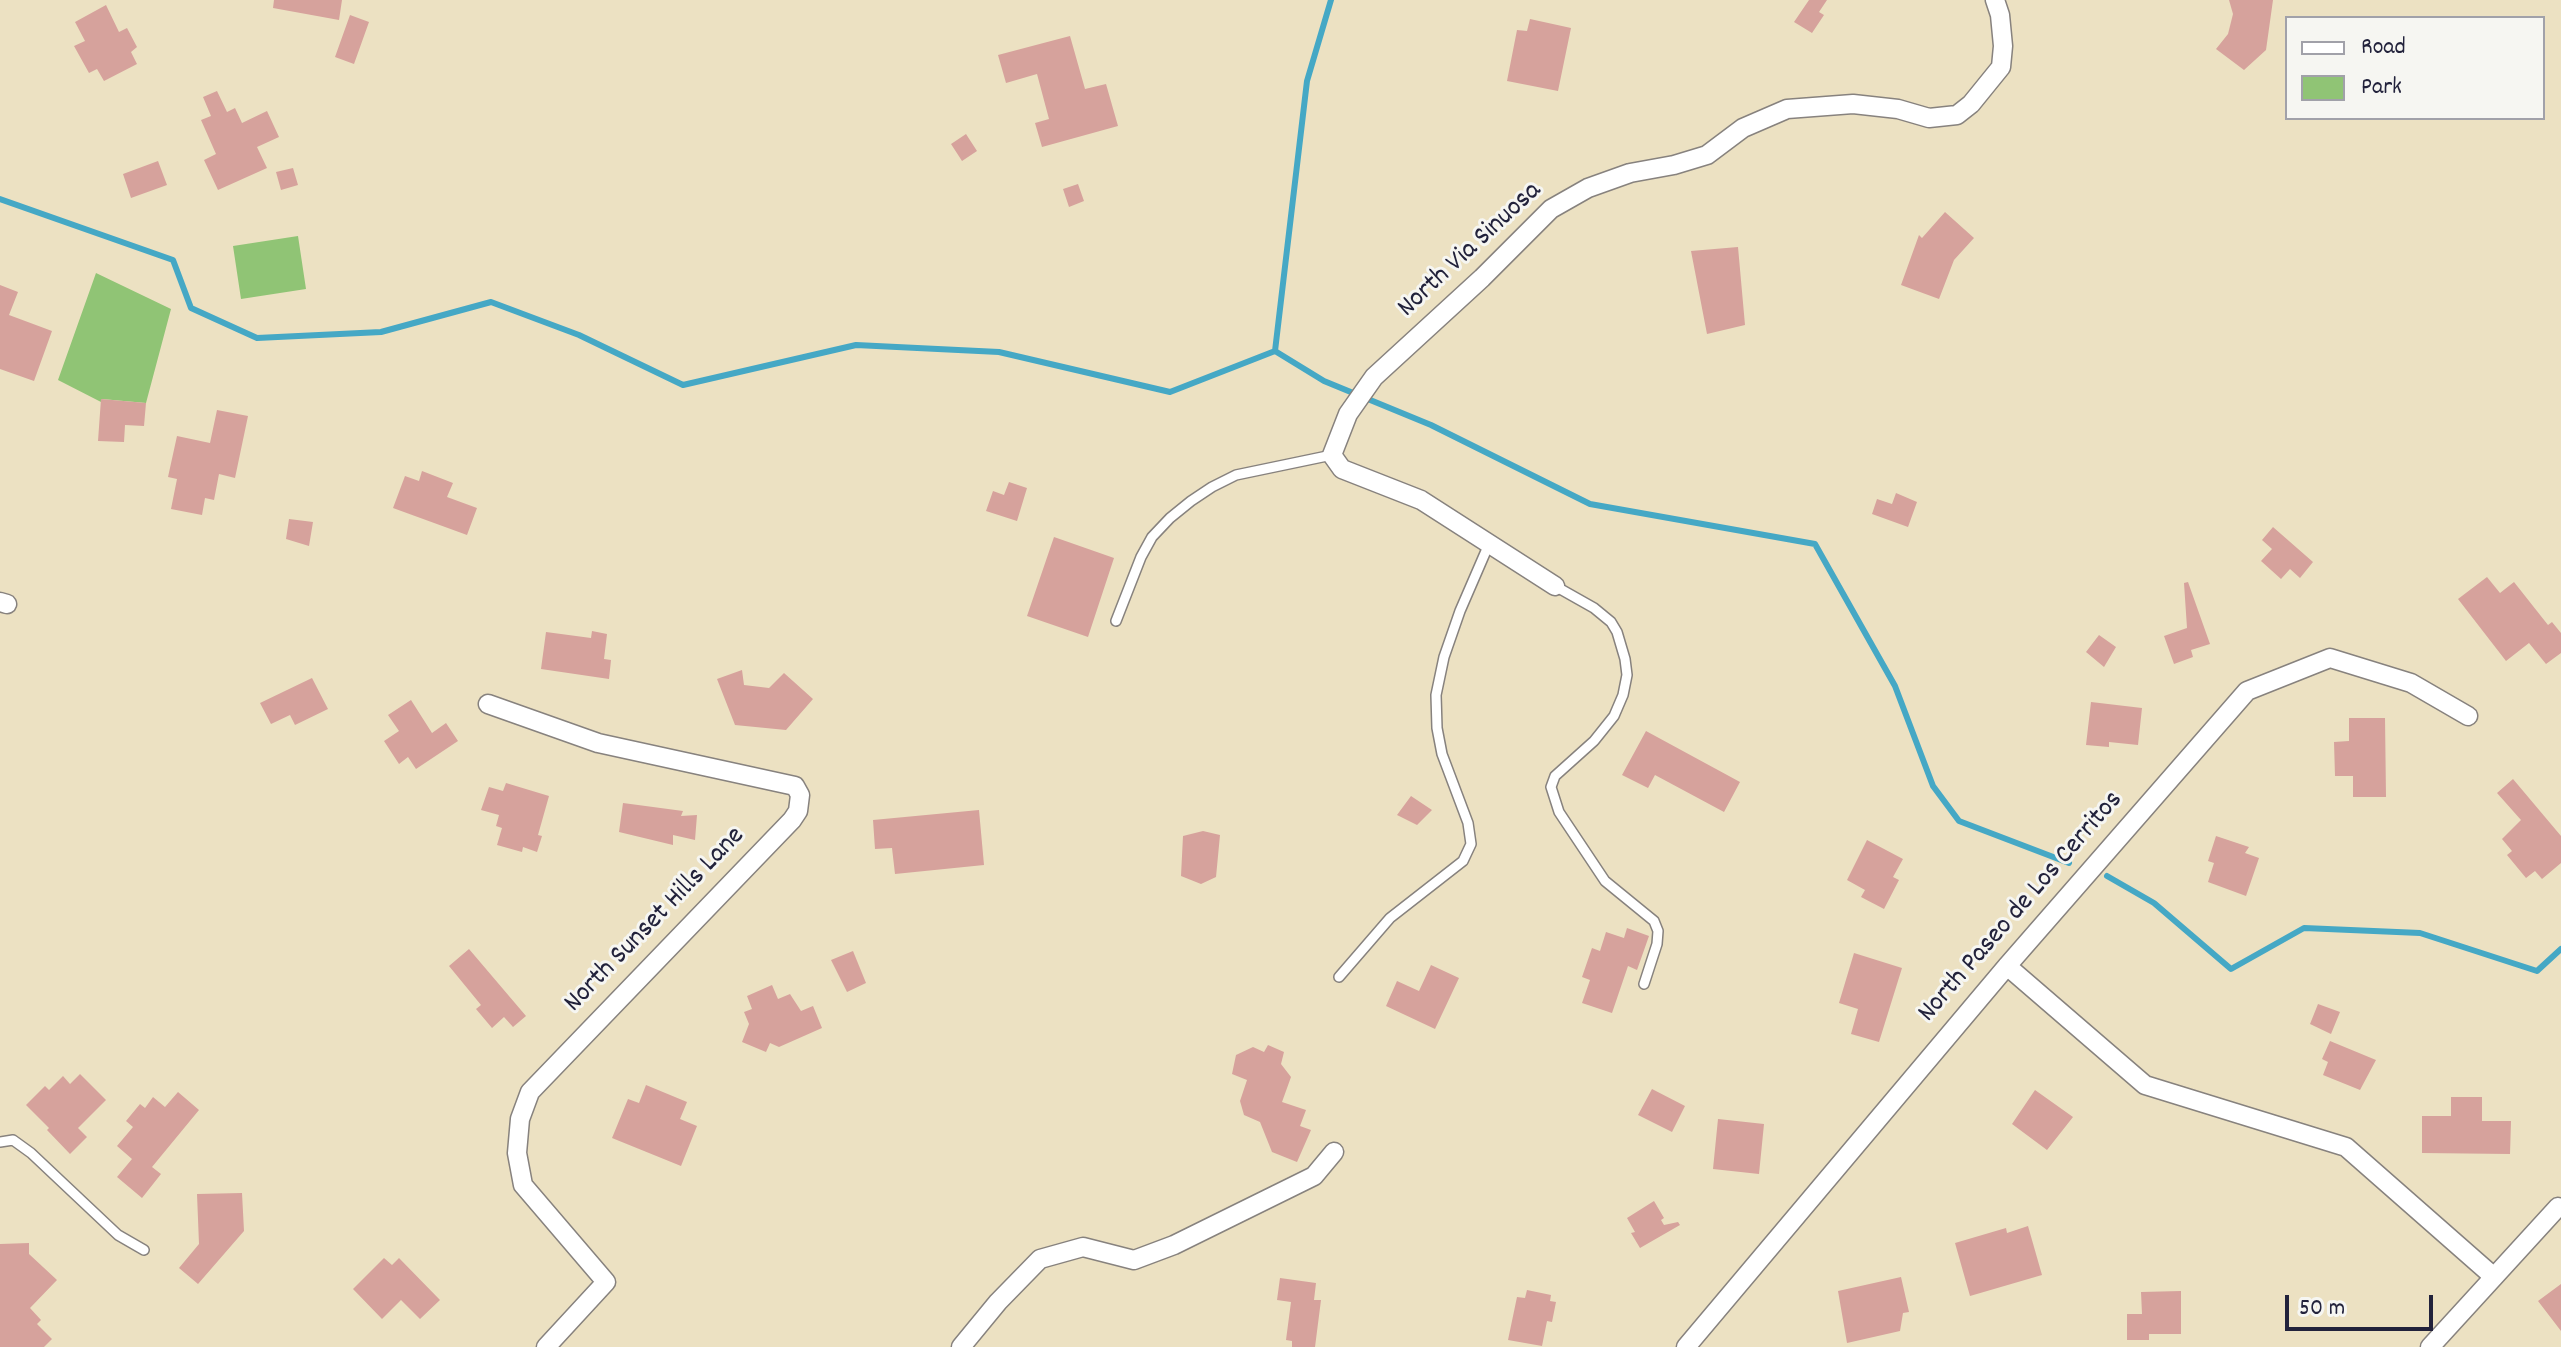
<!DOCTYPE html>
<html>
<head>
<meta charset="utf-8">
<style>
	body { margin:0 }
	#map { position:relative; width:2561px; height:1347px; overflow:hidden; background:#ece1c2; font-family:Dekko,sans-serif }
	canvas { display:block }
	.legend { position:absolute; left:2285px; top:16px; width:260px; height:104px; box-sizing:border-box; background:#f6f6f2; border:2px solid #a1a1a9; margin:0; padding:10px 14px; list-style:none; font-size:24px; color:#22223b }
	.legend li { display:flex; align-items:center; gap:16px; height:40px }
	.legend b { width:40px; border:2px solid #a1a1a9 }
	.scale { position:absolute; left:2285px; top:1295px; width:148px; height:36px; box-sizing:border-box; border:4px solid #22223b; border-top:0; padding-left:10px; font-size:24px; line-height:28px; white-space:nowrap; color:#22223b; -webkit-text-stroke:6px #f6f6f2; paint-order:stroke }
</style>
</head>
<body>
<div id="map">
<canvas width="2561" height="1347"></canvas>
<ul class="legend">
<li><b style="height:10px;background:#fff"></b>Road</li>
<li><b style="height:22px;background:#90c475"></b>Park</li>
</ul>
<div class="scale">50 m</div>
</div>
<script>
const c = document.querySelector('canvas').getContext('2d');
c.lineJoin = 'round';
function fillPath(path, color) { c.fillStyle = color; c.fill(path, 'evenodd'); }
const poly = rows => new Path2D(rows.map(r => 'M' + r).join(''));
function trace(path, color, width, dash) { c.strokeStyle = color; c.lineWidth = width; c.lineCap = dash ? 'butt' : 'round'; c.setLineDash(dash || []); c.stroke(path); }
function write(font, color, halo, rows, align = 'center') {
  c.font = font + ' Dekko,sans-serif'; c.lineWidth = 6; c.setLineDash([]); c.textBaseline = 'middle'; c.strokeStyle = halo; c.fillStyle = color; for (const [text, x, y, turn = 0] of rows) {
    c.save(); c.translate(x, y); c.rotate((+turn || 0) * Math.PI / 180); c.textAlign = isNaN(turn) ? turn : align; if (halo) c.strokeText(text, 0, 0); c.fillText(text, 0, 0); c.restore();
  }
}
fillPath(poly([
	[298,236,306,289,241,299,233,246],
	[96,273,171,309,146,403,102,399,101,402,58,380]
]), '#90c475');
trace(poly([
	[0,199,173,260,191,308,257,338,381,332,491,302,579,335,683,385,856,345,999,352,1170,392,1275,351,1324,381,1431,425,1590,504,1815,544,1895,686,1933,786,1959,821,2069,863],
	[1275,351,1307,81,1331,0],
	[2107,876,2154,903,2231,969,2304,928,2420,933,2537,971,2561,949]
]), '#45a8c5', 6);
fillPath(poly([
	[274,0,342,0,339,20,273,8],
	[1809,0,1827,0,1819,12,1824,15,1812,33,1794,22],
	[2229,0,2273,0,2266,50,2244,70,2216,49,2228,34,2233,14],
	[106,5,119,32,127,28,137,47,131,52,137,64,104,81,97,69,89,73,74,46,85,41,75,22],
	[350,15,369,22,354,64,335,57],
	[1530,19,1571,28,1558,91,1507,81,1517,30,1527,31],
	[1070,36,1085,89,1106,84,1118,126,1042,147,1035,123,1049,119,1037,74,1006,83,998,55],
	[217,91,227,112,235,108,242,123,267,111,279,137,257,147,267,168,218,190,204,160,216,154,201,120,211,116,203,97],
	[966,134,977,151,962,161,951,144],
	[158,161,167,185,131,198,123,174],
	[293,168,298,185,281,190,276,172],
	[1078,184,1084,201,1069,207,1063,189],
	[1945,212,1974,238,1954,260,1939,299,1901,285,1919,235,1922,238],
	[1738,247,1745,325,1707,334,1691,251],
	[0,285,18,292,9,315,52,331,34,381,0,369],
	[101,399,146,403,144,426,125,425,124,442,98,441],
	[217,410,248,416,235,478,219,474,214,500,205,498,202,515,171,509,177,479,168,477,177,436,210,443],
	[422,471,453,483,447,497,477,508,467,535,393,508,405,476,419,481],
	[1009,482,1027,488,1017,521,986,511,993,491,1004,495],
	[1896,493,1917,502,1908,527,1872,514,1877,499,1892,504],
	[289,519,313,522,309,546,286,539],
	[2273,527,2313,562,2300,578,2290,569,2281,579,2261,561,2272,549,2262,540],
	[1054,537,1114,558,1088,637,1027,616],
	[2487,577,2500,593,2514,582,2548,625,2552,622,2561,633,2561,653,2546,664,2529,643,2506,661,2458,599],
	[2188,582,2210,644,2191,650,2193,657,2174,664,2164,636,2187,628,2184,583],
	[592,631,607,634,604,659,611,660,609,679,541,669,546,632,591,638],
	[2099,635,2116,647,2104,667,2086,652],
	[742,670,744,685,769,688,784,673,813,699,786,730,735,725,717,679],
	[312,678,328,709,295,725,290,715,271,724,260,703],
	[411,700,432,733,446,723,458,741,416,769,408,757,399,764,384,741,399,731,388,715],
	[2091,702,2142,708,2138,745,2109,742,2109,747,2086,745],
	[2349,718,2385,718,2386,797,2353,797,2353,776,2335,776,2334,742,2349,741],
	[1646,731,1740,782,1724,812,1655,775,1648,788,1622,775],
	[2513,779,2561,836,2561,863,2542,879,2535,871,2526,878,2507,855,2512,851,2502,839,2521,820,2497,793],
	[506,783,549,796,538,835,542,836,537,852,523,847,522,852,497,845,502,828,496,826,499,815,481,810,489,787,503,791],
	[1411,796,1432,810,1417,825,1397,815],
	[623,803,683,811,681,816,697,815,695,840,673,835,673,845,619,832],
	[979,810,984,865,895,874,892,848,875,849,873,820],
	[1203,831,1220,835,1216,877,1201,884,1181,876,1183,836],
	[2216,836,2249,847,2245,853,2259,858,2246,896,2208,882,2214,863,2208,861],
	[1867,840,1903,859,1893,877,1899,880,1884,909,1861,897,1865,890,1847,880],
	[1627,928,1649,936,1637,970,1628,966,1612,1013,1582,1003,1590,980,1582,977,1592,948,1600,951,1606,932,1624,938],
	[469,949,526,1016,513,1027,504,1017,492,1028,476,1009,481,1005,449,966],
	[853,951,866,983,847,992,831,960],
	[1854,953,1902,968,1879,1042,1851,1034,1858,1009,1839,1003],
	[1431,965,1459,978,1435,1029,1386,1006,1397,981,1419,991],
	[772,985,778,999,790,994,801,1011,813,1006,822,1028,779,1047,770,1043,766,1052,742,1042,749,1024,744,1012,752,1009,747,996],
	[2318,1004,2340,1012,2331,1034,2310,1024],
	[2330,1041,2376,1060,2360,1090,2323,1075,2328,1062,2322,1059],
	[1268,1045,1284,1052,1281,1064,1291,1077,1282,1102,1306,1110,1300,1126,1311,1130,1297,1162,1272,1152,1260,1122,1244,1115,1240,1101,1247,1080,1232,1074,1236,1055,1253,1047,1264,1052],
	[80,1074,106,1100,78,1128,87,1137,70,1154,47,1130,49,1128,26,1105,45,1086,49,1090,63,1076,70,1084],
	[646,1085,687,1102,680,1119,697,1126,681,1166,612,1138,628,1099,639,1103],
	[1652,1089,1685,1106,1672,1132,1638,1115],
	[2035,1090,2073,1117,2047,1150,2012,1124],
	[178,1092,199,1110,152,1167,161,1174,142,1198,117,1177,132,1159,117,1146,133,1127,126,1121,140,1104,145,1108,153,1097,165,1107],
	[2451,1097,2482,1097,2482,1121,2511,1121,2510,1154,2422,1153,2422,1116,2451,1116],
	[1718,1119,1764,1124,1759,1174,1713,1169],
	[242,1193,244,1231,198,1284,179,1268,199,1244,197,1194],
	[1654,1201,1664,1218,1661,1220,1664,1225,1678,1222,1680,1225,1640,1248,1631,1233,1635,1232,1627,1218],
	[2028,1226,2042,1275,1970,1296,1955,1243,2006,1228,2007,1233],
	[29,1243,29,1254,57,1280,30,1308,41,1320,37,1324,52,1339,44,1347,0,1347,0,1244],
	[384,1258,392,1265,399,1258,440,1300,420,1319,401,1300,382,1319,353,1289],
	[1901,1277,1909,1312,1903,1313,1900,1331,1847,1343,1838,1291],
	[1280,1278,1316,1283,1314,1300,1321,1300,1315,1347,1292,1347,1292,1341,1286,1340,1291,1302,1277,1300],
	[2561,1284,2561,1331,2538,1301],
	[1527,1290,1551,1295,1550,1301,1556,1302,1552,1322,1547,1321,1542,1346,1508,1340,1517,1297,1525,1298],
	[2181,1291,2181,1334,2149,1334,2149,1340,2127,1340,2127,1314,2142,1314,2141,1292]
]), '#d6a29c');
const lane = poly([
	[1555,586,1594,608,1611,622,1617,632,1625,659,1627,675,1623,695,1614,716,1594,741,1555,776,1551,787,1559,812,1605,881,1654,921,1658,931,1657,944,1644,984],
	[1116,621,1141,557,1152,537,1170,518,1191,501,1212,487,1236,475,1332,455],
	[1339,977,1390,918,1463,861,1471,844,1468,823,1442,754,1437,728,1436,695,1444,657,1460,611,1489,544],
	[0,1142,13,1140,31,1153,118,1235,144,1250]
]);
const street = poly([
	[1555,586,1421,500,1342,469,1332,455,1348,414,1374,377,1482,278,1551,209,1588,188,1630,173,1674,165,1707,155,1743,128,1787,109,1853,104,1898,109,1929,118,1957,115,1971,104,2001,67,2003,46,2000,15,1995,0],
	[0,602,7,604],
	[488,704,598,743,795,786,800,795,798,811,792,820,530,1092,520,1119,517,1153,523,1185,606,1282,546,1347],
	[2007,966,2145,1085,2346,1147,2494,1277],
	[961,1347,998,1302,1040,1259,1083,1247,1134,1260,1174,1245,1314,1176,1334,1152],
	[1686,1347,2007,966,2247,691,2330,658,2411,683,2468,716],
	[2430,1347,2558,1207]
]);
trace(lane, '#87827e', 12);
trace(street, '#87827e', 21);
trace(lane, '#fff', 9);
trace(street, '#fff', 18);
write('28px', '#22223b', '#f6f6f2', [
	["North Via Sinuosa",1471,251,-43],
	["North Paseo de Los Cerritos",2022,908,-49],
	["North Sunset Hills Lane",656,921,-46]
]);
</script>
</body>
</html>
